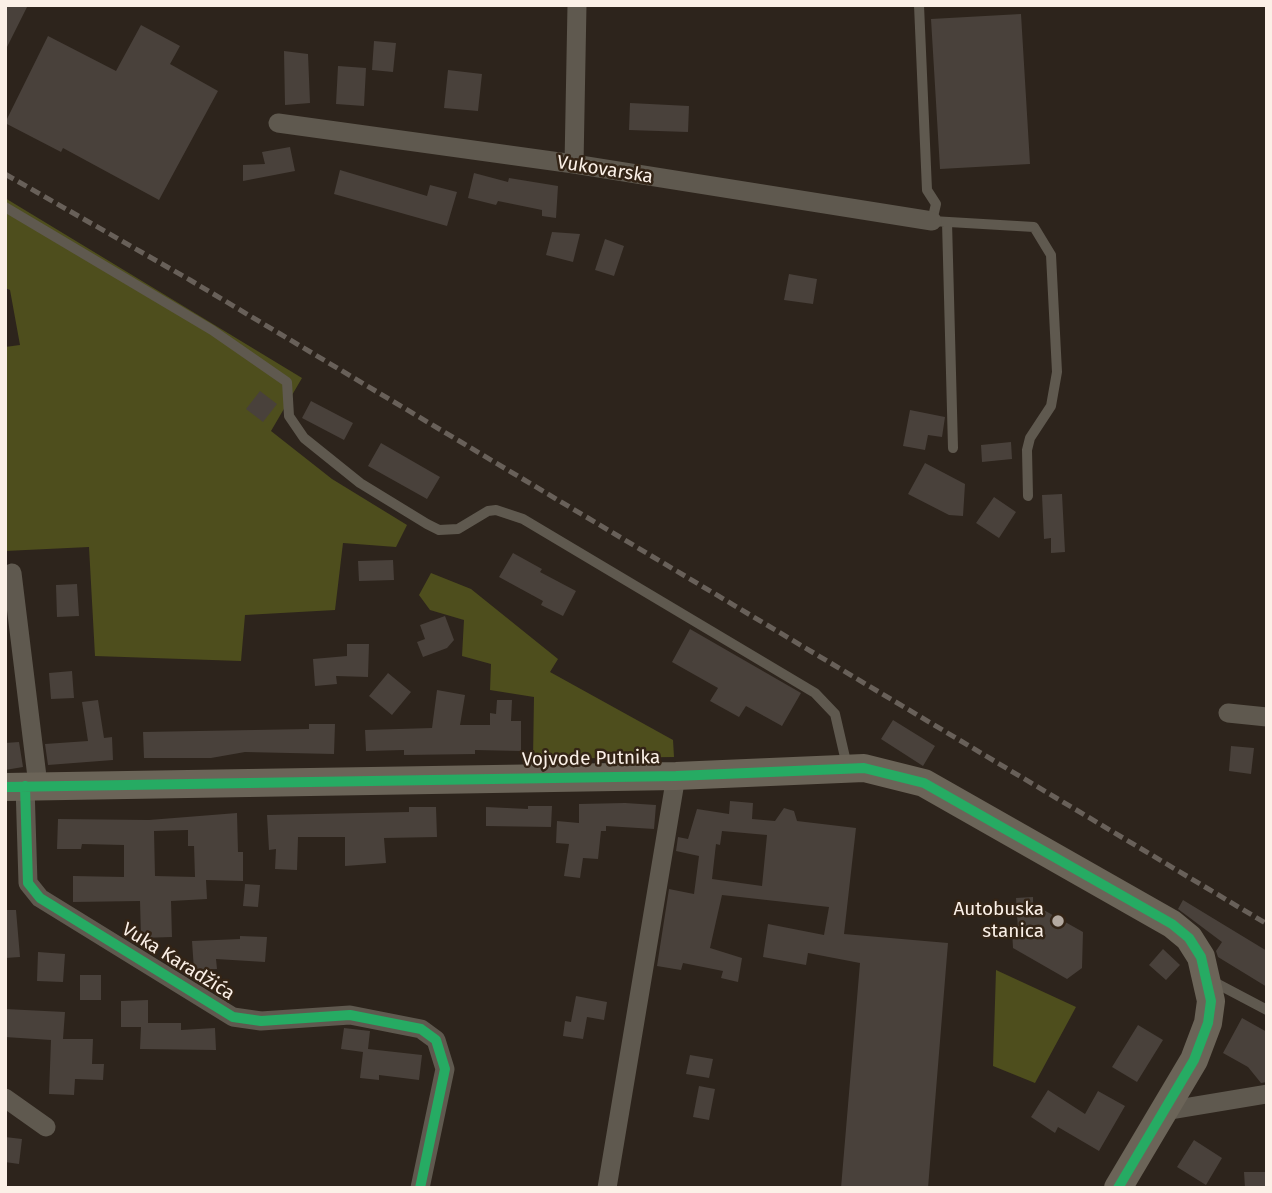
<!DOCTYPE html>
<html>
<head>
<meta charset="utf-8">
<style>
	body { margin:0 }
	#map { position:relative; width:1272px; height:1193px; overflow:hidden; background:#2d241c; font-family:"Fira Sans",sans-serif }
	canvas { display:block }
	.frame { position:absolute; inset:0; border:7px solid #fbf0e7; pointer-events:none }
</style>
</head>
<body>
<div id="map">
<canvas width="1272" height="1193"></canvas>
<div class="frame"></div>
</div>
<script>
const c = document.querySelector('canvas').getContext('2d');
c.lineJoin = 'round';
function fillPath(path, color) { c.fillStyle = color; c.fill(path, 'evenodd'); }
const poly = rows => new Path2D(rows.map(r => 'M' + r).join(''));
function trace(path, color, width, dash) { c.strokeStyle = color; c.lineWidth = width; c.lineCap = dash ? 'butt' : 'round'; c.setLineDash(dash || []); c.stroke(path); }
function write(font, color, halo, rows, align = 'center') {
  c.font = font + ' "Fira Sans",sans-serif'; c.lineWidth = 5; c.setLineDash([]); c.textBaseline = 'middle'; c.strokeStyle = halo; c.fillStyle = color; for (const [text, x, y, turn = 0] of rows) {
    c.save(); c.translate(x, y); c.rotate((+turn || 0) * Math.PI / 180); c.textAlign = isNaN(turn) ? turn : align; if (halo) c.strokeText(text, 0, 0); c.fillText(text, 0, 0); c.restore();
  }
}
fillPath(poly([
	[5,198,302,378,271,431,332,479,407,525,396,547,343,543,335,610,245,615,241,661,95,656,89,547,5,551,5,347,20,345,10,290,5,288],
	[431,573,471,589,558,659,550,672,673,740,674,757,533,759,534,697,490,690,491,664,462,656,464,620,430,610,419,595],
	[996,970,1076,1007,1035,1083,993,1066]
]), '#4e4e1d');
fillPath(poly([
	[5,5,28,5,5,51],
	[1021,14,1030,164,940,169,931,19],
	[141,25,180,46,170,64,218,91,159,200,63,148,61,152,5,123,48,36,116,71],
	[374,41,396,43,393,72,372,70],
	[284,51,308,54,310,103,285,105],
	[338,66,366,68,364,106,336,104],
	[448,70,482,74,478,111,444,108],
	[630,103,689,106,688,132,629,130],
	[290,147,295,171,243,181,243,165,265,164,262,152],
	[340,170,427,196,430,185,457,192,447,226,334,194],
	[474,173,508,182,509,178,558,186,556,218,542,216,542,210,498,201,496,205,468,198],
	[552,232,580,234,573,262,546,255],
	[605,239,624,246,614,276,595,270],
	[789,274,817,279,813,304,784,300],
	[260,391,277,404,263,422,246,409],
	[311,401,353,423,344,440,302,418],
	[910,410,945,417,942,437,928,435,925,450,903,446],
	[1011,442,1012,459,982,462,981,445],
	[381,443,440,477,427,499,368,466],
	[925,463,965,484,963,516,949,515,908,494],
	[1062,494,1065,552,1051,553,1051,538,1044,539,1042,495],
	[994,497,1016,512,999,538,976,523],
	[513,553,542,569,540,572,576,591,563,616,541,605,543,601,499,577],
	[393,560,394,580,359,581,358,561],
	[77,584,79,616,57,617,56,585],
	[445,616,454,640,447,648,423,657,417,642,425,639,420,625],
	[690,629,801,693,782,726,746,706,739,717,710,701,718,688,672,662],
	[347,644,369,644,368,677,336,676,337,684,315,686,313,659,347,656],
	[72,671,74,698,51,699,49,673],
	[388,673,411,692,392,715,369,696],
	[437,690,465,695,460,725,490,725,490,713,496,714,497,700,512,700,511,721,521,721,521,751,475,750,475,754,404,755,404,750,366,751,365,730,432,728],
	[98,700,104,738,112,737,113,760,48,765,45,744,88,741,82,702],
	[893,720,935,746,923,766,881,739],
	[309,724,335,724,334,754,245,752,211,758,144,758,143,732,309,729],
	[19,742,23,767,5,770,5,743],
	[1231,746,1254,748,1251,774,1229,771],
	[730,801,753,803,752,819,775,821,784,808,794,811,797,821,856,828,844,934,948,943,928,1188,841,1188,860,963,808,953,806,965,763,957,768,924,824,935,829,907,722,895,710,948,742,958,738,982,721,978,723,971,683,963,681,970,657,966,669,889,694,894,699,856,676,851,678,837,688,839,697,809,729,814],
	[722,831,767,835,762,886,712,879,716,844,720,845],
	[625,803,656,805,654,829,606,826,606,831,601,831,598,859,583,858,580,878,564,876,569,844,556,843,557,821,579,823,579,804],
	[528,806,552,806,551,827,486,826,486,807,528,809],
	[409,807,436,807,437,837,384,838,386,863,345,866,345,837,298,837,297,870,275,869,276,849,269,850,267,815,409,812],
	[237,813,238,852,243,852,243,881,206,880,207,899,171,901,172,937,141,938,140,901,73,902,73,876,124,877,124,845,82,844,81,849,57,849,58,819,149,820],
	[188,830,188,846,194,846,195,877,155,876,154,831],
	[245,884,260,885,258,907,243,906],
	[1033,897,1033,904,1083,932,1082,968,1067,979,1013,948,1012,930,1018,930,1016,898],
	[1183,900,1267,951,1267,987,1218,957,1216,951,1222,942,1178,909],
	[5,910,16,910,20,957,5,958],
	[240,936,267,937,265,962,216,959,217,969,194,970,192,941,240,939],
	[1163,949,1180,965,1166,980,1149,965],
	[38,952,65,954,63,982,37,981],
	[80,975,101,975,101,1000,80,1000],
	[576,996,607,1002,604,1020,587,1017,583,1039,563,1036,565,1021,571,1022],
	[148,1000,148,1023,181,1023,181,1030,215,1028,216,1050,140,1049,141,1027,121,1027,121,1001],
	[5,1009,65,1012,63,1039,93,1039,92,1064,104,1064,103,1080,75,1079,74,1095,49,1094,51,1040,5,1037],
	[1242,1018,1267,1032,1267,1082,1261,1083,1248,1067,1223,1053],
	[1138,1025,1163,1040,1137,1082,1112,1067],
	[344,1028,370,1031,368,1049,422,1055,419,1080,379,1075,379,1080,360,1078,363,1052,341,1049],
	[690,1055,713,1059,709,1078,686,1074],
	[699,1086,715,1089,709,1120,693,1117],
	[1048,1090,1085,1114,1098,1091,1125,1106,1099,1151,1058,1127,1055,1133,1031,1117],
	[5,1137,22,1139,19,1164,5,1162],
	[1194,1140,1222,1158,1206,1185,1177,1167],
	[1244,1172,1267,1172,1267,1188,1245,1188]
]), '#49413b');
trace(poly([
	[919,5,927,190,936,204,932,221,1034,227,1051,255,1057,372,1051,406,1030,438,1027,450,1028,496],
	[5,207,212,330,287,382,289,416,304,438,360,483,427,524,439,530,458,529,488,511,496,510,523,519,815,693,835,714,847,766],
	[947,222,953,448],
	[1212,981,1267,1010]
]), '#5f594f', 10);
trace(poly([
	[278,123,574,164,932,221],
	[574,164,577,5],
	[12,573,38,785],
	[1228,713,1267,717],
	[25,786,28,883,40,898,233,1017,261,1021,350,1015,421,1029,436,1040,445,1069,420,1188],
	[5,1098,46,1127],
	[1165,1111,1267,1094],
	[607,1188,676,776]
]), '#5f594f', 19);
trace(poly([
	[5,787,676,776,864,768,924,783,1172,924,1189,938,1201,957,1211,1001,1208,1023,1194,1060,1118,1188]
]), '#6b6458', 28);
trace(poly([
	[5,174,190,280,1267,924]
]), '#686059', 5, [10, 5]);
trace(poly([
	[25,786,28,883,40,898,233,1017,261,1021,350,1015,421,1029,436,1040,445,1069,420,1188],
	[5,787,676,776,864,768,924,783,1172,924,1189,938,1201,957,1211,1001,1208,1023,1194,1060,1118,1188]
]), '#26ab63', 10);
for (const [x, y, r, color] of [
	[1058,921,7,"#b3a9a0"]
]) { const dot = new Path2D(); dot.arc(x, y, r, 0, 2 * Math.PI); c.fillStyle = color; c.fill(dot); trace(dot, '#332416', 2.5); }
write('19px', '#fbf0e7', '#332416', [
	["Vukovarska",605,170,9],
	["Vojvode Putnika",591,759,-1],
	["Vuka Karadžića",178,962,32]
]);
write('19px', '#fbf0e7', '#332416', [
	["Autobuska",1044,910],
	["stanica",1044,932]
], 'right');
</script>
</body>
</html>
